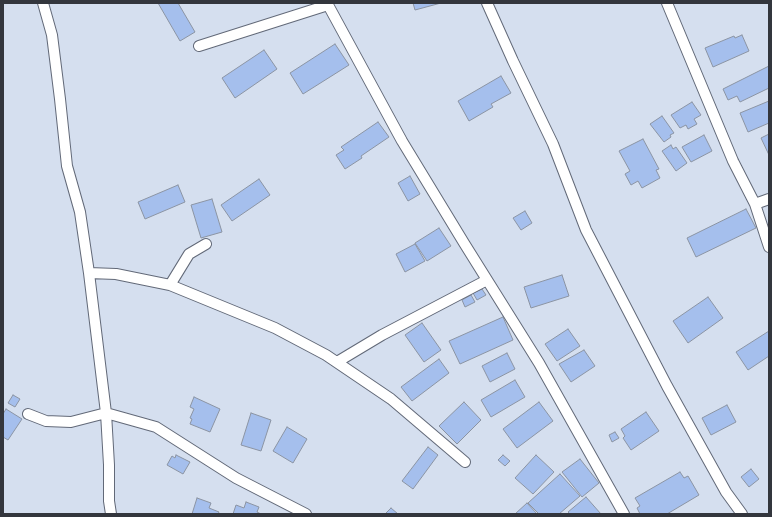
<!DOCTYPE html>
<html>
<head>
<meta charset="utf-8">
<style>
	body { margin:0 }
	#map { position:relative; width:772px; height:517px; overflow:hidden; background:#d5dfef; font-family:Barlow,sans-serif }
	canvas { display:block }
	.frame { position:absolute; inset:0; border:4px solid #33363d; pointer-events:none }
</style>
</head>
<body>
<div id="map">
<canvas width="772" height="517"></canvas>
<div class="frame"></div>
</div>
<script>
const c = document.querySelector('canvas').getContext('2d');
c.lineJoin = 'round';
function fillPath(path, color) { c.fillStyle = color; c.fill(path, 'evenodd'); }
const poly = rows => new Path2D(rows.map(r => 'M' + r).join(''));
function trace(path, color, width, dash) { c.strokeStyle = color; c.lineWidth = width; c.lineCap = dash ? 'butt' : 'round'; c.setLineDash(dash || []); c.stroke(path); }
const building = poly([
	[158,3,178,3,195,32,180,41,158,3],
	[413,3,441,3,415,10,413,3],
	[742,35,749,51,713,67,705,48,734,36,735,38,742,35],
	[335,44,349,65,303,94,290,73,335,44],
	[264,50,277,69,235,98,222,78,264,50],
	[769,66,769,88,740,102,737,96,728,100,723,89,769,66],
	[501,76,511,93,491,104,493,107,469,121,458,101,501,76],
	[769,101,769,123,748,132,740,113,769,101],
	[692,102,701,115,694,119,697,124,688,129,686,125,680,128,671,115,692,102],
	[662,116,674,133,670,135,671,137,664,142,650,124,662,116],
	[378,122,389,137,361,156,362,158,345,169,336,155,344,150,341,147,378,122],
	[769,134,769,155,761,138,769,134],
	[704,135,712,151,691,162,682,147,704,135],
	[643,139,659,169,656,170,660,178,642,188,638,181,631,185,625,174,630,171,619,151,643,139],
	[671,145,673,149,676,147,687,163,676,171,662,151,671,145],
	[410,176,420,194,408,201,398,183,410,176],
	[259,179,270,195,232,221,221,205,259,179],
	[178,185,185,202,145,219,138,202,178,185],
	[212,199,222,232,201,238,191,205,212,199],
	[746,209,756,228,696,257,687,238,746,209],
	[525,211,532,223,521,230,513,218,525,211],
	[439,228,451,246,427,261,415,243,439,228],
	[415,244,425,261,405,272,396,254,415,244],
	[562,275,569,296,531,308,524,287,562,275],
	[482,289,486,295,477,300,473,293,482,289],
	[471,295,475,302,465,307,462,300,471,295],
	[708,297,723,318,688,343,673,321,708,297],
	[503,317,513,340,460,364,449,341,503,317],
	[422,323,441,350,424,362,405,335,422,323],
	[568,329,580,346,557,361,545,344,568,329],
	[769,331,769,356,748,370,736,352,769,331],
	[584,350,595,366,571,382,559,364,584,350],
	[507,353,515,369,490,382,482,366,507,353],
	[439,359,449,373,412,401,401,387,439,359],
	[515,380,525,397,491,417,481,400,515,380],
	[13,395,20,399,15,407,8,403,13,395],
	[194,397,220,409,210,432,190,424,192,419,190,418,194,409,190,407,194,397],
	[464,402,481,420,457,444,439,426,464,402],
	[539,402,553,421,517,448,503,429,539,402],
	[727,405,736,422,711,435,702,418,727,405],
	[6,409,22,419,8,440,3,437,3,414,6,409],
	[646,412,659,431,631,450,623,438,625,436,621,429,646,412],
	[251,413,271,420,261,451,241,445,251,413],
	[287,427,307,439,293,463,273,451,287,427],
	[615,432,619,438,612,442,609,435,615,432],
	[428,447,438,455,413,489,402,481,428,447],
	[176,455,190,462,183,474,167,465,172,456,175,458,176,455],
	[503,455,510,461,505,466,498,460,503,455],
	[536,455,554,472,533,494,515,478,536,455],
	[580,459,599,483,582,497,562,472,580,459],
	[751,469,759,479,749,487,741,477,751,469],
	[680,472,684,478,688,476,699,495,667,514,640,514,637,508,640,506,635,498,680,472],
	[560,474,580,496,559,514,539,514,528,503,560,474],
	[586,497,601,514,570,514,568,512,586,497],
	[197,498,211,503,209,508,219,512,218,514,192,514,197,498],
	[246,502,259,507,257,512,261,514,233,514,236,505,244,508,246,502],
	[527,503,537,514,515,514,527,503],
	[391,508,398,514,385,514,391,508]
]);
fillPath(building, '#a5bfed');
trace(building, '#8b94a3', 1);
const minor = poly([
	[43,3,52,35,60,99,67,166,80,212,89,273,106,413,109,465,109,501,111,514],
	[327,3,402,141,464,243,539,363,624,514],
	[487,3,513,61,553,144,586,230,667,386,726,492,742,514],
	[667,3,733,161,755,204,769,247],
	[199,46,328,5],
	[755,204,769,199],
	[89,273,116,274,170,285,275,328,326,355,391,399,465,462],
	[170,285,189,254,206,244],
	[337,362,382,335,487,280],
	[28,414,46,421,71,422,106,413,156,427,236,478,306,514]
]);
trace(minor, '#626978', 12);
trace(minor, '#fff', 10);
</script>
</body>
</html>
